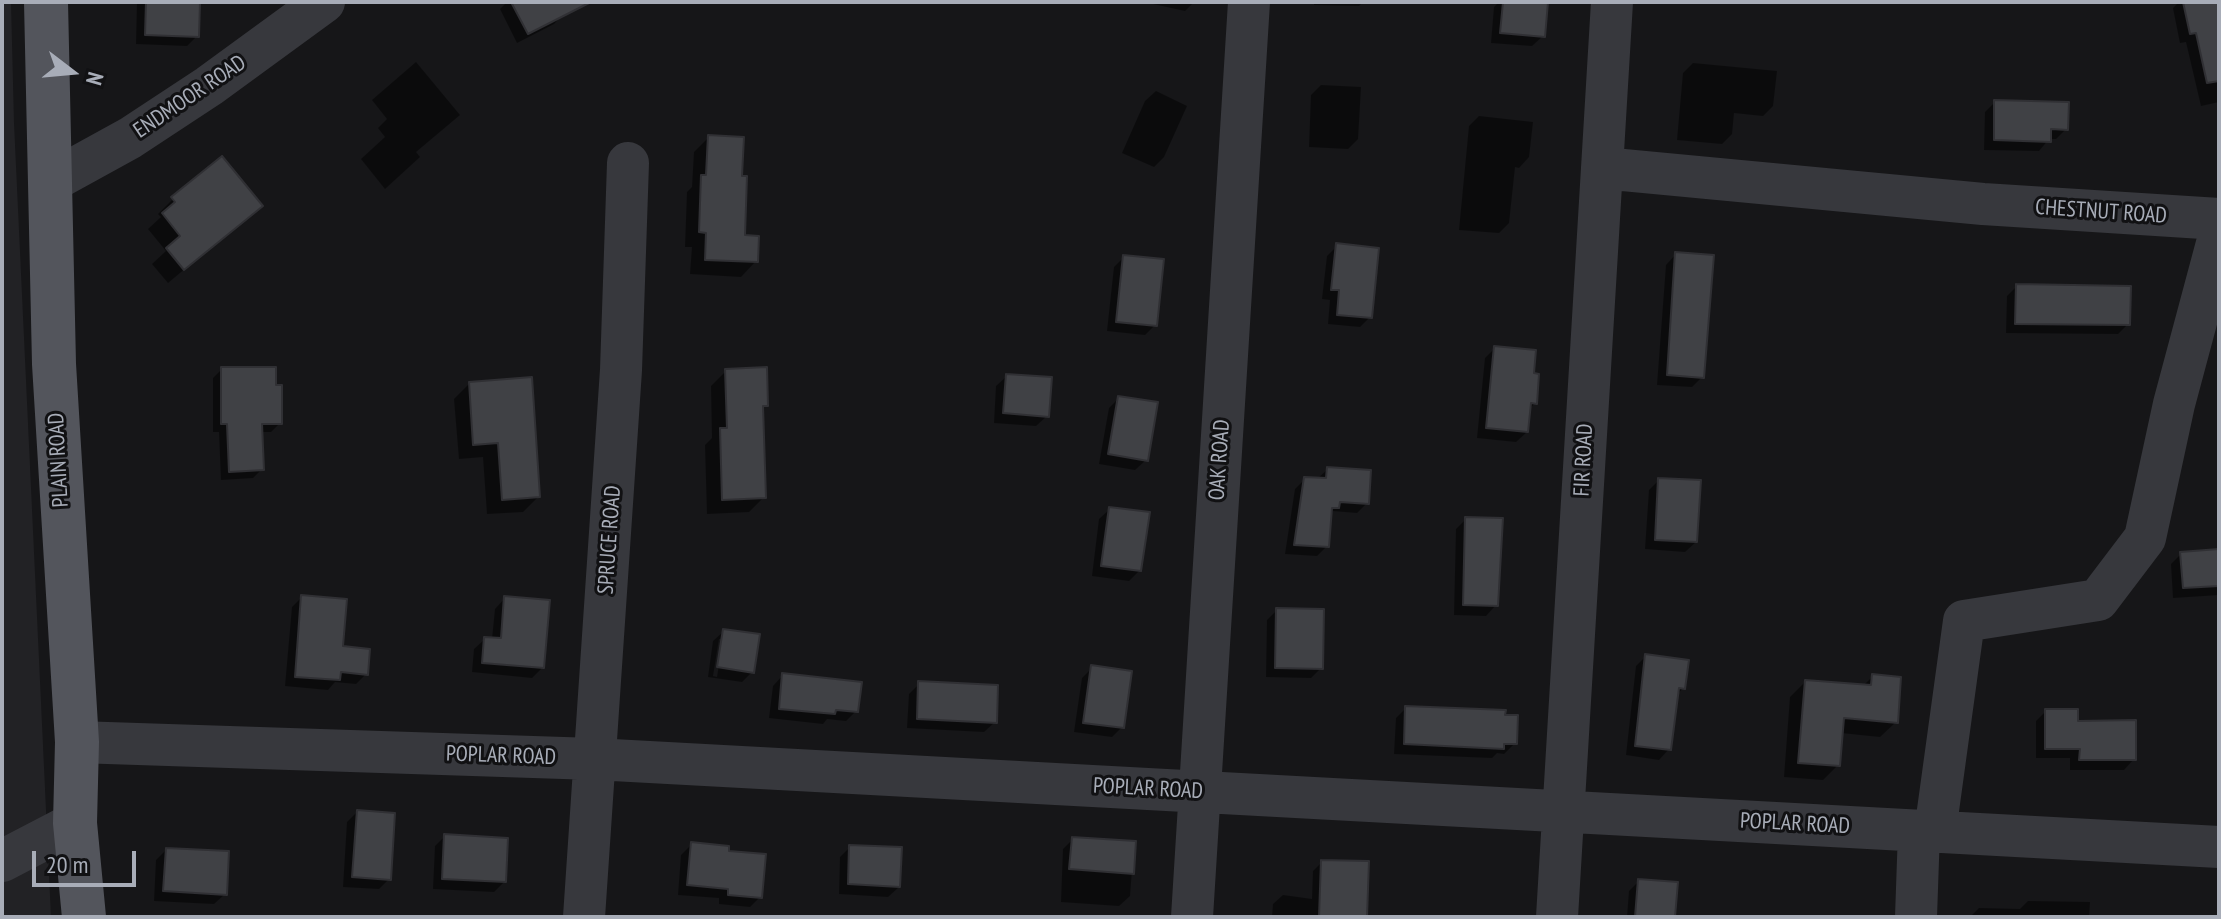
<!DOCTYPE html>
<html>
<head>
<meta charset="utf-8">
<style>
	body { margin:0 }
	#map { position:relative; width:2221px; height:919px; overflow:hidden; background:#161618; font-family:"PT Sans Narrow",sans-serif }
	canvas { display:block }
	.frame { position:absolute; inset:0; border:4px solid #a8adb8; pointer-events:none }
	.north { position:absolute; left:32px; top:32px; width:80px; height:80px; -webkit-text-stroke:6px #111113; paint-order:stroke; rotate:106deg; font-size:22px; font-weight:700; line-height:32px; text-align:center; color:#a8adb8 }
	.north::after { content:''; display:block; margin:auto; width:28px; height:36px; background:#a8adb8; clip-path:polygon(50% 0,100% 100%,50% 72%,0 100%) }
	.scale { position:absolute; left:32px; top:851px; width:104px; height:36px; box-sizing:border-box; border:4px solid #a8adb8; border-top:0; padding-left:10px; font-size:24px; line-height:28px; white-space:nowrap; color:#a8adb8; -webkit-text-stroke:6px #111113; paint-order:stroke }
</style>
</head>
<body>
<div id="map">
<canvas width="2221" height="919"></canvas>
<div class="frame"></div>
<div class="north">N</div>
<div class="scale">20 m</div>
</div>
<script>
const c = document.querySelector('canvas').getContext('2d');
c.lineJoin = 'round';
function fillPath(path, color) { c.fillStyle = color; c.fill(path, 'evenodd'); }
const poly = rows => new Path2D(rows.map(r => 'M' + r).join(''));
function trace(path, color, width, dash) { c.strokeStyle = color; c.lineWidth = width; c.lineCap = dash ? 'butt' : 'round'; c.setLineDash(dash || []); c.stroke(path); }
function write(font, color, halo, rows, align = 'center') {
  c.font = font + ' "PT Sans Narrow",sans-serif'; c.lineWidth = 6; c.setLineDash([]); c.textBaseline = 'middle'; c.strokeStyle = halo; c.fillStyle = color; for (const [text, x, y, turn = 0] of rows) {
    c.save(); c.translate(x, y); c.rotate((+turn || 0) * Math.PI / 180); c.textAlign = isNaN(turn) ? turn : align; if (halo) c.strokeText(text, 0, 0); c.fillText(text, 0, 0); c.restore();
  }
}
fillPath(poly([
	[2,2,11,2,14,123,51,917,2,917]
]), '#222225');
fillPath(poly([
	[137,2,198,2,197,36,187,46,136,44],
	[507,2,574,2,554,24,517,43,500,9],
	[1144,2,1194,2,1185,11],
	[1314,2,1363,2,1359,6,1314,5],
	[1499,2,1546,2,1543,36,1532,46,1491,43,1494,7],
	[2179,2,2216,2,2219,15,2219,102,2201,106,2186,42,2180,43,2173,8],
	[416,62,460,115,416,152,420,157,385,189,361,159,385,137,378,128,387,119,372,100],
	[1693,63,1777,71,1773,106,1763,116,1734,113,1732,134,1722,144,1677,140,1683,73],
	[1321,85,1361,87,1358,139,1348,149,1309,147,1311,95],
	[1156,91,1187,106,1164,157,1154,167,1122,153,1145,101],
	[1995,102,2066,129,2056,139,2049,139,2039,151,1984,150,1985,112],
	[1479,116,1533,122,1529,157,1519,168,1515,167,1509,223,1499,233,1459,230,1469,126],
	[709,137,740,178,742,237,756,261,741,277,690,274,692,247,685,247,687,192,692,187,694,152],
	[173,199,260,206,168,283,152,264,166,251,148,229,161,217,158,214],
	[1337,246,1370,317,1360,327,1328,324,1330,300,1322,299,1327,256],
	[1676,254,1702,377,1692,387,1657,385,1666,265],
	[1124,257,1155,325,1145,335,1107,331,1114,267],
	[2017,286,2128,324,2118,334,2006,333,2007,296],
	[1495,348,1531,375,1535,403,1529,409,1527,432,1516,442,1477,438,1485,358],
	[222,369,280,423,271,432,261,432,262,469,253,478,221,480,219,432,213,432,213,378],
	[726,371,766,405,761,409,764,497,749,512,707,514,705,445,712,438,711,386],
	[1007,376,1047,416,1036,426,994,423,996,386],
	[470,383,538,497,523,512,487,514,483,457,459,459,454,399],
	[1119,398,1146,460,1135,470,1099,464,1109,408],
	[1328,469,1367,503,1357,513,1333,511,1329,515,1327,546,1317,556,1285,554,1295,489,1305,479,1317,479],
	[1659,480,1696,542,1685,552,1645,549,1649,490],
	[1110,509,1140,570,1129,581,1092,576,1099,519],
	[1466,519,1496,605,1486,616,1454,615,1456,529],
	[2219,551,2219,595,2173,598,2171,564,2181,554],
	[302,597,341,648,366,674,356,684,335,682,328,690,285,686,292,607],
	[505,598,542,668,532,678,472,672,474,649,485,639,492,639,495,609],
	[1277,610,1321,668,1311,678,1266,677,1267,620],
	[724,631,752,672,742,682,708,677,713,641],
	[719,639,723,639,717,677,713,676],
	[1646,656,1683,688,1677,695,1669,749,1659,760,1626,755,1636,666],
	[1092,668,1122,727,1112,737,1074,732,1082,678],
	[783,675,856,711,846,721,827,719,823,724,769,718,773,686],
	[1873,676,1896,722,1880,737,1841,733,1838,765,1823,780,1784,777,1790,697,1805,682,1863,686],
	[919,684,995,722,984,732,907,728,909,694],
	[1406,708,1515,743,1504,754,1497,753,1492,758,1394,754,1396,718],
	[2046,711,2076,723,2134,759,2124,770,2070,770,2070,758,2036,758,2036,721],
	[357,812,389,879,379,889,343,887,347,822],
	[445,836,504,882,494,892,433,889,435,846],
	[1073,839,1134,843,1130,896,1119,906,1061,902,1063,849],
	[692,844,727,853,760,897,750,907,719,904,719,898,678,895,681,855],
	[850,847,899,887,888,897,839,894,840,857],
	[166,850,225,894,214,904,154,901,156,860],
	[1322,862,1365,917,1272,917,1273,904,1283,895,1312,899,1313,871],
	[1639,881,1673,917,1627,917,1629,891],
	[2028,901,2090,902,2089,917,1970,917,1979,908,2020,909]
]), '#0007');
const building = poly([
	[146,2,200,2,199,37,145,35,146,2],
	[511,2,591,2,528,34,511,2],
	[1503,2,1548,2,1545,37,1500,33,1503,2],
	[2183,2,2219,2,2219,81,2207,83,2196,33,2190,34,2183,2],
	[1994,100,2069,102,2068,130,2051,129,2051,142,1994,140,1994,100],
	[708,135,744,137,742,176,747,176,745,235,759,236,758,262,705,260,706,233,699,232,701,175,706,175,708,135],
	[222,156,263,206,184,270,166,248,180,236,162,213,175,202,171,197,222,156],
	[1336,243,1379,248,1372,318,1337,315,1339,290,1331,290,1336,243],
	[1675,252,1714,255,1704,378,1667,375,1675,252],
	[1123,255,1164,259,1157,326,1116,322,1123,255],
	[2016,284,2131,286,2130,325,2015,324,2016,284],
	[1494,346,1536,350,1534,373,1539,374,1537,404,1531,403,1528,432,1486,428,1494,346],
	[221,367,276,367,276,385,282,385,282,424,262,424,264,470,229,472,227,424,221,424,221,367],
	[767,367,768,406,763,406,766,498,722,500,720,428,727,428,725,369,767,367],
	[1006,374,1052,377,1049,417,1003,413,1006,374],
	[532,377,540,497,502,500,498,443,473,445,469,382,532,377],
	[1118,396,1158,402,1148,461,1108,454,1118,396],
	[1327,467,1371,470,1369,504,1340,502,1339,508,1332,508,1329,547,1294,545,1304,477,1326,478,1327,467],
	[1658,478,1701,480,1697,542,1655,540,1658,478],
	[1109,507,1150,512,1141,571,1101,566,1109,507],
	[1465,517,1503,518,1498,606,1463,605,1465,517],
	[2219,549,2219,586,2183,588,2180,552,2219,549],
	[301,595,347,599,343,646,370,649,368,675,341,672,340,680,295,677,301,595],
	[504,596,550,600,544,668,482,663,484,637,501,638,504,596],
	[1276,608,1324,609,1323,669,1275,668,1276,608],
	[723,629,760,634,754,673,717,667,723,629],
	[1645,654,1689,660,1685,689,1679,688,1671,750,1635,746,1645,654],
	[1091,665,1132,671,1124,728,1083,723,1091,665],
	[782,673,862,682,858,712,836,710,835,714,779,709,782,673],
	[1872,674,1901,677,1898,723,1844,718,1840,766,1798,763,1805,680,1871,685,1872,674],
	[918,681,998,685,997,723,917,719,918,681],
	[1405,706,1506,710,1505,715,1518,715,1517,744,1504,744,1504,749,1404,744,1405,706],
	[2045,709,2078,709,2078,721,2136,720,2136,760,2079,760,2080,749,2045,749,2045,709],
	[357,810,395,813,391,880,352,877,357,810],
	[444,834,508,838,506,882,442,879,444,834],
	[1072,837,1136,841,1134,874,1069,869,1072,837],
	[691,842,729,846,729,851,766,854,762,898,728,895,728,889,687,885,691,842],
	[849,845,902,847,900,887,848,884,849,845],
	[166,848,229,851,227,895,163,891,166,848],
	[1321,860,1369,861,1367,917,1319,917,1321,860],
	[1638,879,1678,882,1675,917,1635,917,1638,879]
]);
fillPath(building, '#404145');
trace(building, '#303034', 2);
trace(poly([
	[1602,168,1983,204,2219,219],
	[50,182,130,138,209,86,324,2],
	[77,742,594,759,2219,847],
	[1935,832,1964,621,2098,600,2145,538,2174,404,2219,236],
	[2,861,75,823],
	[584,917,621,370,628,163],
	[1192,917,1249,2],
	[1557,917,1612,2],
	[1916,917,1919,831]
]), '#37383d', 42);
trace(poly([
	[46,2,54,364,77,742,75,823,84,917]
]), '#53555c', 44);
write('22px', '#a8adb8', '#111113', [
	["ENDMOOR ROAD",190,97,-34],
	["CHESTNUT ROAD",2101,212,4],
	["PLAIN ROAD",59,460,-93],
	["OAK ROAD",1220,460,-86],
	["FIR ROAD",1584,460,-87],
	["SPRUCE ROAD",610,540,-86],
	["POPLAR ROAD",501,756,2],
	["POPLAR ROAD",1148,789,3],
	["POPLAR ROAD",1795,824,3]
]);
</script>
</body>
</html>
